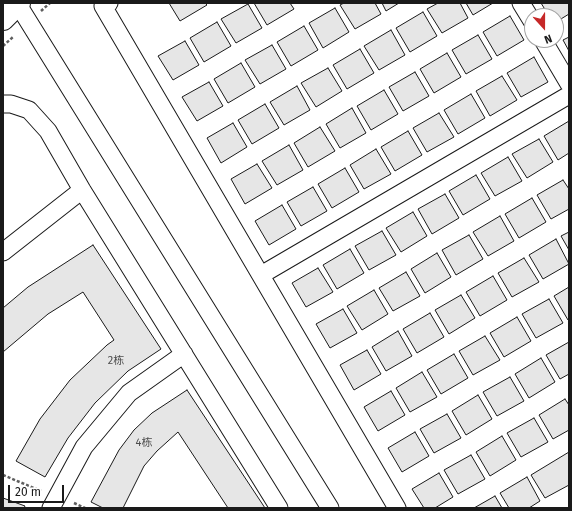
<!DOCTYPE html>
<html>
<head>
<meta charset="utf-8">
<style>
	body { margin:0 }
	#map { position:relative; width:572px; height:511px; overflow:hidden; background:#fff; font-family:"Fira Sans",sans-serif }
	canvas { display:block }
	.frame { position:absolute; inset:0; border:4px solid #1a1a1a; pointer-events:none }
	.north { position:absolute; left:524px; top:8px; width:40px; height:40px; box-sizing:border-box; background:#fff; border:1px solid #a3a3a3; border-radius:50%; rotate:159deg; font-size:11px; font-weight:700; line-height:16px; text-align:center; color:#1a1a1a }
	.north::after { content:''; display:block; margin:auto; width:14px; height:18px; background:#c62828; clip-path:polygon(50% 0,100% 100%,50% 72%,0 100%) }
	.scale { position:absolute; left:8px; top:485px; width:56px; height:18px; box-sizing:border-box; border:2px solid #1a1a1a; border-top:0; padding-left:5px; font-size:12px; line-height:14px; white-space:nowrap; color:#1a1a1a; -webkit-text-stroke:3px #fff; paint-order:stroke }
</style>
</head>
<body>
<div id="map">
<canvas width="572" height="511"></canvas>
<div class="frame"></div>
<div class="north">N</div>
<div class="scale">20 m</div>
</div>
<script>
const c = document.querySelector('canvas').getContext('2d');
c.lineJoin = 'round';
function fillPath(path, color) { c.fillStyle = color; c.fill(path, 'evenodd'); }
const poly = rows => new Path2D(rows.map(r => 'M' + r).join(''));
function trace(path, color, width, dash) { c.strokeStyle = color; c.lineWidth = width; c.lineCap = dash ? 'butt' : 'round'; c.setLineDash(dash || []); c.stroke(path); }
function write(font, color, halo, rows, align = 'center') {
  c.font = font + ' "Fira Sans","Noto Sans SC",sans-serif'; c.lineWidth = 3; c.setLineDash([]); c.textBaseline = 'middle'; c.strokeStyle = halo; c.fillStyle = color; for (const [text, x, y, turn = 0] of rows) {
    c.save(); c.translate(x, y); c.rotate((+turn || 0) * Math.PI / 180); c.textAlign = isNaN(turn) ? turn : align; if (halo) c.strokeText(text, 0, 0); c.fillText(text, 0, 0); c.restore();
  }
}
const building = poly([
	[169,3,205,3,207,5,180,21,169,3],
	[254,3,290,3,294,9,267,25,254,3],
	[344,3,375,3,381,14,355,29,340,5,344,3],
	[382,3,399,3,386,11,382,3],
	[438,3,460,3,468,18,442,33,427,9,438,3],
	[466,3,493,3,473,15,466,3],
	[541,3,569,3,569,14,556,22,556,16,549,16,541,3],
	[248,4,262,28,236,43,221,19,248,4],
	[335,8,349,32,323,48,309,23,335,8],
	[423,12,437,36,410,52,396,28,423,12],
	[510,16,524,40,497,56,483,32,510,16],
	[217,22,231,46,204,62,190,38,217,22],
	[304,26,318,50,291,66,277,42,304,26],
	[391,30,405,55,379,70,364,46,391,30],
	[478,35,492,59,466,74,452,50,478,35],
	[569,37,569,51,563,40,569,37],
	[185,41,199,65,173,80,158,56,185,41],
	[272,45,286,69,260,84,245,60,272,45],
	[360,49,374,73,347,89,333,65,360,49],
	[447,53,461,77,434,93,420,69,447,53],
	[534,57,548,82,521,97,507,73,534,57],
	[241,63,255,87,228,103,214,79,241,63],
	[328,68,342,91,316,107,301,83,328,68],
	[415,72,429,96,403,111,389,87,415,72],
	[502,76,517,100,490,116,476,91,502,76],
	[209,82,223,106,197,121,182,97,209,82],
	[297,86,310,110,284,125,270,102,297,86],
	[384,90,398,114,371,130,357,106,384,90],
	[471,94,485,118,458,134,444,110,471,94],
	[265,104,279,128,252,144,238,120,265,104],
	[352,108,366,133,340,148,326,124,352,108],
	[439,113,454,137,427,152,413,128,439,113],
	[569,121,569,153,558,160,544,136,569,121],
	[233,123,247,147,221,163,207,138,233,123],
	[320,127,335,151,308,167,294,143,320,127],
	[408,131,422,155,395,171,381,147,408,131],
	[539,139,553,162,527,178,512,154,539,139],
	[289,145,303,170,277,185,262,161,289,145],
	[376,149,391,174,364,189,350,165,376,149],
	[508,157,522,181,495,196,481,173,508,157],
	[257,164,272,188,245,204,231,179,257,164],
	[345,168,359,192,332,208,318,184,345,168],
	[476,175,490,199,463,215,449,191,476,175],
	[563,180,569,189,569,209,551,219,537,195,563,180],
	[313,187,327,211,301,226,287,202,313,187],
	[445,194,459,218,432,234,418,209,445,194],
	[532,198,546,222,519,238,505,214,532,198],
	[282,205,296,229,269,245,255,221,282,205],
	[413,212,427,236,401,252,386,228,413,212],
	[500,216,514,241,488,256,473,232,500,216],
	[382,231,396,255,369,270,355,246,382,231],
	[569,232,569,250,561,236,569,232],
	[469,235,483,259,456,275,442,250,469,235],
	[556,239,569,264,543,279,529,255,556,239],
	[93,245,161,349,128,371,95,403,68,438,45,477,16,461,40,419,70,380,107,345,114,340,83,292,48,314,3,352,3,308,28,287,93,245],
	[350,249,364,273,337,289,323,265,350,249],
	[437,253,451,277,425,293,411,269,437,253],
	[524,258,539,282,512,297,498,273,524,258],
	[318,268,333,292,306,307,292,283,318,268],
	[406,272,420,296,393,311,379,288,406,272],
	[493,276,507,300,480,316,466,292,493,276],
	[569,287,569,319,568,320,554,296,569,287],
	[374,290,388,314,362,330,347,306,374,290],
	[461,295,475,318,449,334,435,310,461,295],
	[549,299,563,323,536,338,522,314,549,299],
	[343,309,357,333,330,348,316,324,343,309],
	[430,313,444,337,417,353,403,329,430,313],
	[517,317,531,341,504,357,490,333,517,317],
	[398,331,412,356,386,371,372,347,398,331],
	[485,336,500,360,473,375,459,351,485,336],
	[569,342,569,374,560,379,546,355,569,342],
	[367,350,381,374,354,390,340,365,367,350],
	[454,354,468,378,441,394,427,370,454,354],
	[541,358,555,382,529,398,515,374,541,358],
	[422,372,437,397,410,412,396,388,422,372],
	[510,377,524,401,497,416,483,392,510,377],
	[187,390,265,508,228,508,178,432,157,451,144,466,123,508,103,508,91,502,119,450,134,430,152,413,187,390],
	[391,391,405,415,378,431,364,407,391,391],
	[478,395,492,419,466,435,452,411,478,395],
	[565,399,569,405,569,430,553,439,539,415,565,399],
	[447,414,461,438,434,453,420,429,447,414],
	[534,418,548,442,521,457,507,433,534,418],
	[415,432,429,456,402,472,388,448,415,432],
	[502,436,516,460,490,476,476,452,502,436],
	[569,452,569,485,545,498,531,475,569,452],
	[471,455,485,479,458,494,444,470,471,455],
	[439,473,453,497,435,508,424,508,412,489,439,473],
	[527,477,540,501,529,508,509,508,500,493,527,477],
	[495,496,502,508,474,508,495,496],
	[3,498,25,506,24,508,3,508,3,498]
]);
fillPath(building, '#e6e6e6');
trace(building, '#1a1a1a', 1);
const street = poly([
	[17,3,330,508],
	[109,3,103,6,397,508],
	[521,3,532,21],
	[543,40,569,84],
	[3,104,11,104,29,110,48,131,82,190,279,508],
	[3,252,82,190],
	[261,275,569,95],
	[51,508,84,447,129,393,184,354]
]);
const secondary = poly([
	[3,19,19,3]
]);
trace(street, '#1a1a1a', 19);
trace(secondary, '#1a1a1a', 24);
trace(poly([
	[41,11,50,3],
	[3,46,13,37],
	[3,475,41,491],
	[74,503,85,508]
]), '#5f5f5f', 2.5, [3, 2]);
trace(street, '#fff', 17);
trace(secondary, '#fff', 22);
write('11px', '#4d4d4d', null, [
	["2栋",116,361],
	["4栋",144,443]
]);
</script>
</body>
</html>
